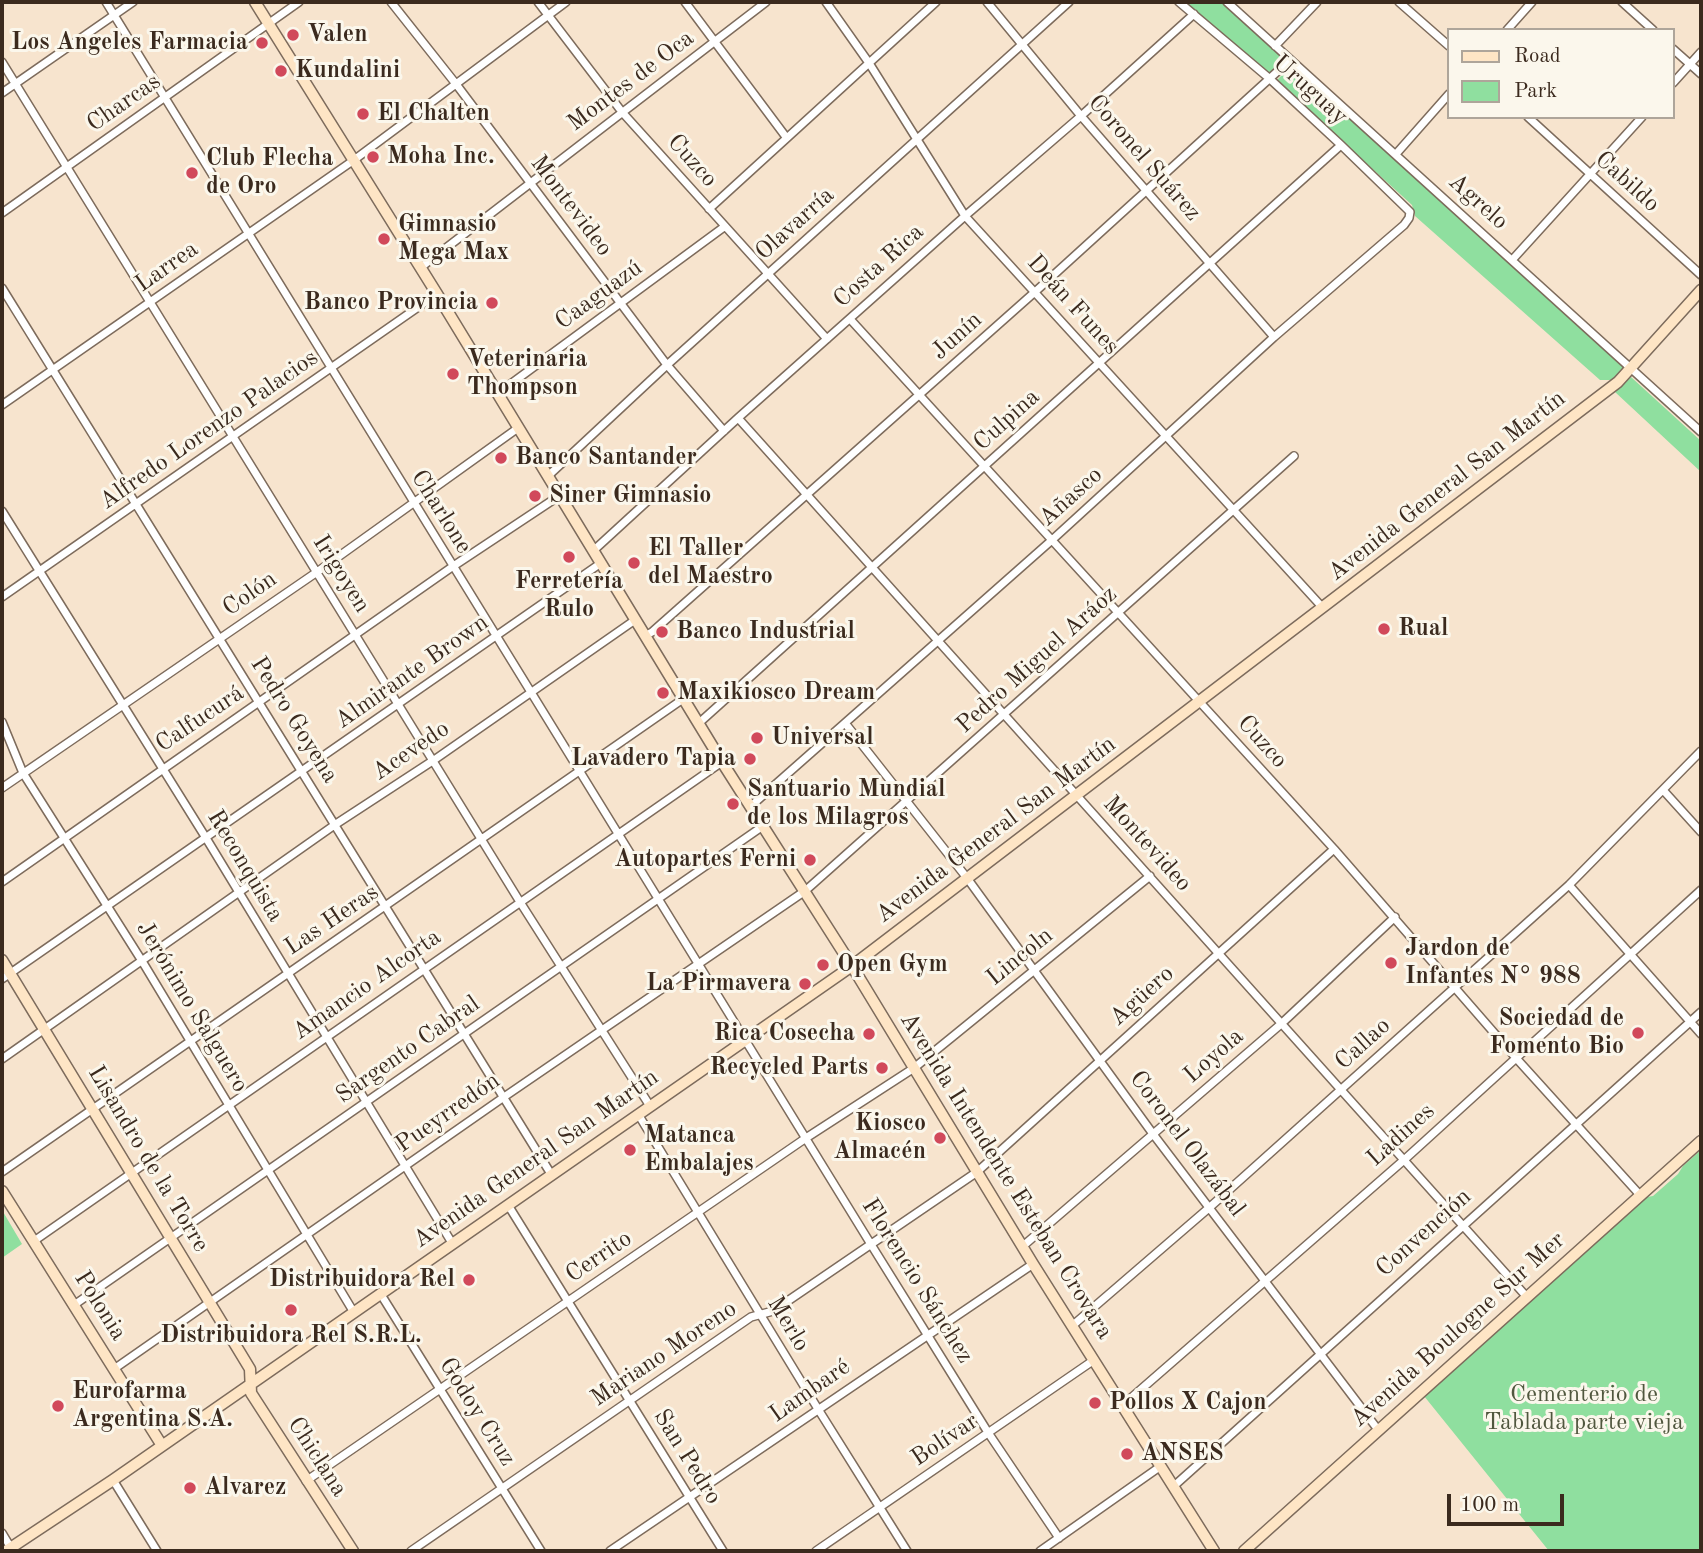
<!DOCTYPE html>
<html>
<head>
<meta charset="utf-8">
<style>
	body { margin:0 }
	#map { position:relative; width:1703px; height:1553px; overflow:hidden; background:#f7e4ce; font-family:"Old Standard TT",serif }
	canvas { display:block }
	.frame { position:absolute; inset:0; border:4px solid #3b2a1e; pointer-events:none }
	.legend { position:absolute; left:1447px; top:28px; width:228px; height:91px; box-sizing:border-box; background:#fbf7ec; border:2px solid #aea59a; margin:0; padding:9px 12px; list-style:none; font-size:21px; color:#3b2a1e }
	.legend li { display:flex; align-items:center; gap:14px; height:35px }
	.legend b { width:35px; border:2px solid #aea59a }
	.scale { position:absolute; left:1447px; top:1494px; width:117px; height:32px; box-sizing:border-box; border:4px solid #3b2a1e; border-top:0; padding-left:9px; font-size:21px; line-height:24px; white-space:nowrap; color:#3b2a1e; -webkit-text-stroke:5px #fbf7ec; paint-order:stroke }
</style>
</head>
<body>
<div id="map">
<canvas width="1703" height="1553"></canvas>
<div class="frame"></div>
<ul class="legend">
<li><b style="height:9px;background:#fee5c5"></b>Road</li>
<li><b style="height:19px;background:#8fdf9f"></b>Park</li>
</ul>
<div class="scale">100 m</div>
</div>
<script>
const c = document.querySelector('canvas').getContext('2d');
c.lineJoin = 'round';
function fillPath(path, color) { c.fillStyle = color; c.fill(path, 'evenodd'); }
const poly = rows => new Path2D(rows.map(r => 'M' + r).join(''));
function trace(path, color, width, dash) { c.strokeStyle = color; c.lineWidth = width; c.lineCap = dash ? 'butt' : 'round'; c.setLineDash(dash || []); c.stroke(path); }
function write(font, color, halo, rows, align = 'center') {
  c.font = font + ' "Old Standard TT",serif'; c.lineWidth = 6; c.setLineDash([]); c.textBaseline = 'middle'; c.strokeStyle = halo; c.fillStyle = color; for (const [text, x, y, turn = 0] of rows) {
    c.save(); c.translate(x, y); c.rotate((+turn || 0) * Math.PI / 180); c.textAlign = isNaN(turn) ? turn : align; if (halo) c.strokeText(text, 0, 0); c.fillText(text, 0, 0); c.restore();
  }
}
fillPath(poly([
	[1185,2,1222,2,1286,60,1274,72,1268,72],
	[1290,67,1438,195,1624,367,1624,371,1614,380,1600,380,1415,216,1412,205,1276,81],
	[1631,377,1701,441,1701,472,1615,392],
	[1701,1150,1701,1551,1549,1551,1424,1396,1647,1197,1653,1196,1678,1174,1683,1166],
	[2,1210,22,1244,2,1258]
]), '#8fdf9f');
const street = poly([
	[106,2,872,1246,989,1434,1059,1538],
	[391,2,456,84,667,365,724,431],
	[538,2,622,112,827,339],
	[685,2,786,137],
	[826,2,869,63,965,216,1323,608],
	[987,2,1081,116,1274,337],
	[1227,2,1701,432],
	[1399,2,1449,46],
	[1622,2,1653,30],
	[1507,30,1532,2],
	[1275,46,1317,2],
	[1673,49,1701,74],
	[2,62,520,902,650,1106],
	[1673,83,1701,52],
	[2,93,133,2],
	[1528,117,1701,275],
	[1396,154,1449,94],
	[709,209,936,2],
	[2,213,299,2],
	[1513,259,1642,117],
	[420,268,766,2],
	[2,288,551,1174],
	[850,319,1334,849,1516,1058,1640,1195],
	[497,394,724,227],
	[2,405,354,160,566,2],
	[738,418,1526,1296],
	[548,476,667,365,1069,2],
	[2,511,206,838,452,1243],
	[593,551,738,418,965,216,1081,116,1194,14],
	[2,597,437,294],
	[645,636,652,632,1036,291,1290,60],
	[2,722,23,773,142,961,353,1311],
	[699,723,1341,145],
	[845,723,967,878,1153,1134,1379,1431],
	[2,788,317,572,518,428],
	[1663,790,1701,832],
	[751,806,1052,540,1274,337,1404,225,1409,218,1410,212,1406,208,1341,145,1270,79,1179,2],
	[2,882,452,567,559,496],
	[1569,885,1701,1034],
	[2,979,601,563],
	[2,1059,336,824,434,760,635,620],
	[638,1114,818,1409,907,1551],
	[2,1172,683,699],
	[508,1205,723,1551],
	[34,1241,722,762],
	[1023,1246,1281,1024,1395,917],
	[380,1293,541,1551],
	[74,1305,763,826],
	[1072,1326,1210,1207,1569,885,1701,751],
	[114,1369,504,1097,805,891,1294,456],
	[1123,1405,1404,1160,1701,890],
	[113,1480,157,1551],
	[306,1481,806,1138,914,1068,1150,876],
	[1174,1486,1701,1012],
	[2,1533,11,1548],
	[411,1551,751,1317,773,1311,977,1172,1334,849],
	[610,1551,1033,1264],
	[816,1551,1094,1360],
	[1040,1551,1161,1466]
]);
const secondary = poly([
	[255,2,437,294,722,762,852,966,1033,1264,1214,1551],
	[2,960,250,1369,251,1393,353,1551],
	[2,1191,161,1444],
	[6,1551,113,1480,852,966,1618,382,1701,290],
	[1244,1551,1701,1141]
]);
trace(street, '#7d6b5c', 10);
trace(secondary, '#7d6b5c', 13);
trace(street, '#fff', 7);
trace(secondary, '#fee5c5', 10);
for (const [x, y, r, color] of [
	[293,35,7,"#d1495b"],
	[262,43,7,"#d1495b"],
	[281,71,7,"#d1495b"],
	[363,114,7,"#d1495b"],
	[373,157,7,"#d1495b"],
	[192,173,7,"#d1495b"],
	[384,239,7,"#d1495b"],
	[492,303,7,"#d1495b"],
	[453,374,7,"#d1495b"],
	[501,458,7,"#d1495b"],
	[535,496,7,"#d1495b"],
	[569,557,7,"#d1495b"],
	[634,563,7,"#d1495b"],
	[1384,629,7,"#d1495b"],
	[662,632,7,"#d1495b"],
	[663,693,7,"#d1495b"],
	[757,738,7,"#d1495b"],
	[750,759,7,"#d1495b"],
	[733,804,7,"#d1495b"],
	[810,860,7,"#d1495b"],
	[1391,963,7,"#d1495b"],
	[823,965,7,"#d1495b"],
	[805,984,7,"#d1495b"],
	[1638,1033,7,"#d1495b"],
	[869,1034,7,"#d1495b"],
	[882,1068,7,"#d1495b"],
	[940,1138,7,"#d1495b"],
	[630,1150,7,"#d1495b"],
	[469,1280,7,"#d1495b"],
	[291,1310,7,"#d1495b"],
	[1095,1403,7,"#d1495b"],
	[58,1406,7,"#d1495b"],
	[1127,1454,7,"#d1495b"],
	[190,1488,7,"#d1495b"]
]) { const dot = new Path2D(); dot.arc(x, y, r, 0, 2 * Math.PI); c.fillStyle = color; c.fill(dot); trace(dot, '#fbf7ec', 2.5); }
write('bold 24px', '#3b2a1e', '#fbf7ec', [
	["Valen",307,35],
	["Los Angeles Farmacia",248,43,"right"],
	["Kundalini",295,71],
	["El Chalten",377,114],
	["Moha Inc.",387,157],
	["Club Flecha",206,159],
	["de Oro",206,187],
	["Gimnasio",398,225],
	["Mega Max",398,253],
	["Banco Provincia",478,303,"right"],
	["Veterinaria",467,360],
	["Thompson",467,388],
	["Banco Santander",515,458],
	["Siner Gimnasio",549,496],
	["El Taller",648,549],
	["del Maestro",648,577],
	["Ferretería",569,582,"center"],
	["Rulo",569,610,"center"],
	["Rual",1398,629],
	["Banco Industrial",676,632],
	["Maxikiosco Dream",677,693],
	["Universal",771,738],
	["Lavadero Tapia",736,759,"right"],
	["Santuario Mundial",747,790],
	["de los Milagros",747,818],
	["Autopartes Ferni",796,860,"right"],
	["Jardon de",1405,949],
	["Infantes N° 988",1405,977],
	["Open Gym",837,965],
	["La Pirmavera",791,984,"right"],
	["Sociedad de",1624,1019,"right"],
	["Fomento Bio",1624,1047,"right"],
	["Rica Cosecha",855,1034,"right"],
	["Recycled Parts",868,1068,"right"],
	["Kiosco",926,1124,"right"],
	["Almacén",926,1152,"right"],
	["Matanca",644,1136],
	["Embalajes",644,1164],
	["Distribuidora Rel",455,1280,"right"],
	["Distribuidora Rel S.R.L.",291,1336,"center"],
	["Eurofarma",72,1392],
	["Argentina S.A.",72,1420],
	["Pollos X Cajon",1109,1403],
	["ANSES",1141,1454],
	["Alvarez",204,1488]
], 'left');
write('24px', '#3b2a1e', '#fbf7ec', [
	["Montes de Oca",631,81,-37],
	["Uruguay",1310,90,42],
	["Charcas",124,103,-35],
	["Coronel Suárez",1144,158,49],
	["Cuzco",692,161,48],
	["Cabildo",1627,182,42],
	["Agrelo",1478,202,42],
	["Montevideo",571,206,53],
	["Olavarría",795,224,-42],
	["Costa Rica",879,266,-42],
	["Larrea",167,267,-35],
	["Caaguazú",599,295,-36],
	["Deán Funes",1073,305,48],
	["Junín",957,336,-42],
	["Culpina",1007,420,-42],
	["Alfredo Lorenzo Palacios",209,430,-35],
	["Avenida General San Martín",1447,486,-38],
	["Añasco",1071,497,-42],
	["Charlone",441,512,58],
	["Irigoyen",341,574,58],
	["Colón",250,594,-35],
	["Pedro Miguel Aráoz",1037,660,-42],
	["Almirante Brown",412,672,-35],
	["Calfucurá",200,719,-34],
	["Pedro Goyena",294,720,58],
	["Cuzco",1262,742,48],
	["Acevedo",411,751,-34],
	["Avenida General San Martín",996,830,-37],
	["Montevideo",1147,844,48],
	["Reconquista",245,866,59],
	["Las Heras",332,920,-34],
	["Lincoln",1020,957,-39],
	["Amancio Alcorta",367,985,-35],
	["Agüero",1142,996,-42],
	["Jerónimo Salguero",192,1007,59],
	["Callao",1363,1044,-42],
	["Sargento Cabral",408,1050,-35],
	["Loyola",1214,1056,-41],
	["Pueyrredón",448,1113,-35],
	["Ladines",1401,1135,-42],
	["Coronel Olazábal",1187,1144,53],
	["Lisandro de la Torre",148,1159,59],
	["Avenida General San Martín",536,1159,-35],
	["Avenida Intendente Esteban Crovara",1006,1176,58],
	["Convención",1424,1233,-42],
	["Cerrito",599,1257,-34],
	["Florencio Sánchez",917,1281,58],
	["Polonia",100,1306,58],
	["Merlo",788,1324,59],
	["Avenida Boulogne Sur Mer",1458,1330,-42],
	["Mariano Moreno",664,1354,-34],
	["Lambaré",810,1391,-35],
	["Godoy Cruz",477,1412,58],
	["Bolívar",945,1440,-34],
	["Chiclana",317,1457,57],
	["San Pedro",687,1457,58]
]);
write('24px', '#50573e', '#fbf7ec', [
	["Cementerio de",1584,1395],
	["Tablada parte vieja",1584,1423]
]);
</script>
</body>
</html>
